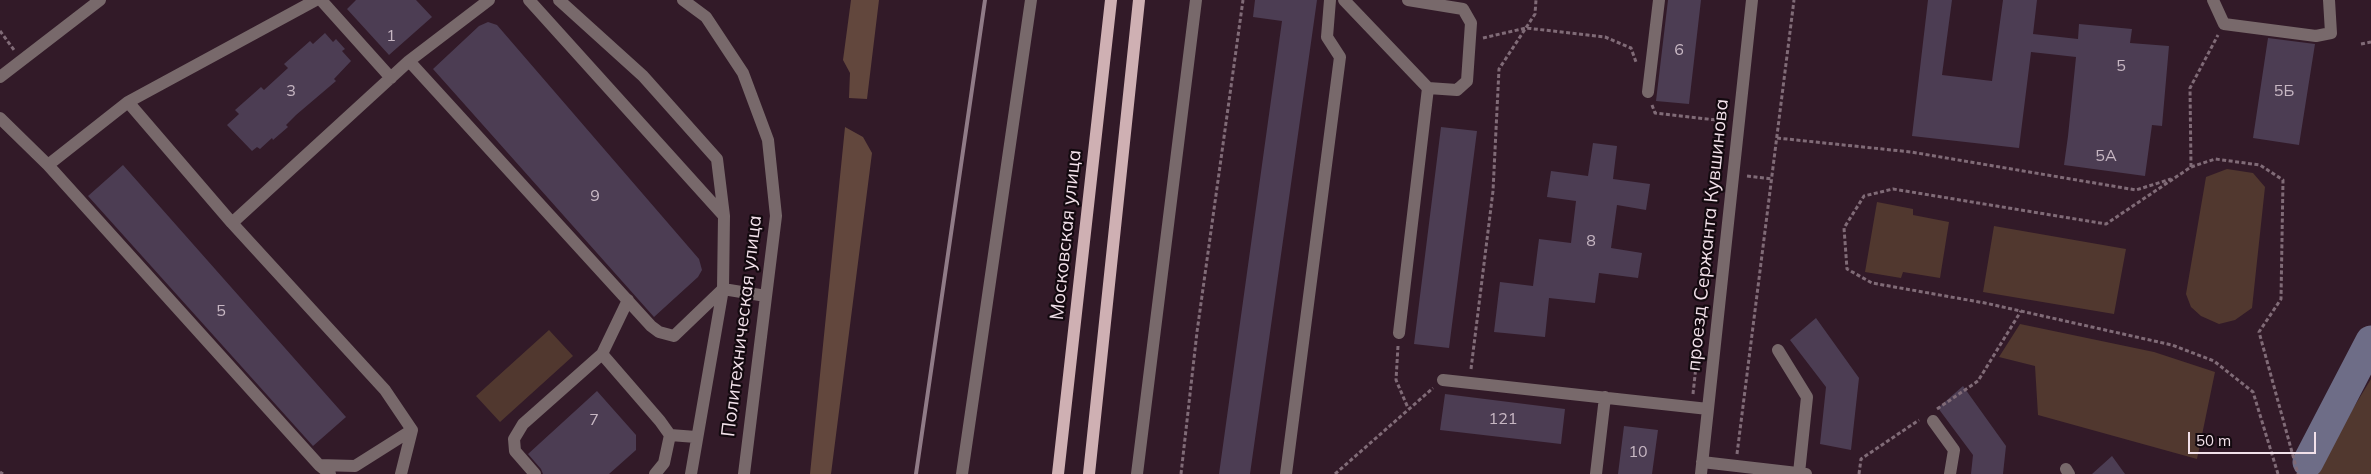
<!DOCTYPE html>
<html>
<head>
<meta charset="utf-8">
<style>
	body { margin:0 }
	#map { position:relative; width:2371px; height:474px; overflow:hidden; background:#321a28; font-family:Mulish,sans-serif }
	canvas { display:block }
	.scale { position:absolute; left:2188px; top:432px; width:128px; height:22px; box-sizing:border-box; border:2px solid #f2e1ea; border-top:0; padding-left:6px; font-size:15px; line-height:18px; white-space:nowrap; color:#f2e1ea; -webkit-text-stroke:4px #13090f; paint-order:stroke }
</style>
</head>
<body>
<div id="map">
<canvas width="2371" height="474"></canvas>
<div class="scale">50 m</div>
</div>
<script>
const c = document.querySelector('canvas').getContext('2d');
c.lineJoin = 'round';
function fillPath(path, color) { c.fillStyle = color; c.fill(path, 'evenodd'); }
const poly = rows => new Path2D(rows.map(r => 'M' + r).join(''));
function trace(path, color, width, dash) { c.strokeStyle = color; c.lineWidth = width; c.lineCap = dash ? 'butt' : 'round'; c.setLineDash(dash || []); c.stroke(path); }
function write(font, color, halo, rows, align = 'center') {
  c.font = font + ' Mulish,sans-serif'; c.lineWidth = 4.5; c.setLineDash([]); c.textBaseline = 'middle'; c.strokeStyle = halo; c.fillStyle = color; for (const [text, x, y, turn = 0] of rows) {
    c.save(); c.translate(x, y); c.rotate((+turn || 0) * Math.PI / 180); c.textAlign = isNaN(turn) ? turn : align; if (halo) c.strokeText(text, 0, 0); c.fillText(text, 0, 0); c.restore();
  }
}
fillPath(poly([
	[2227,169,2253,173,2265,187,2252,308,2235,320,2219,324,2201,316,2191,307,2186,294,2206,177],
	[1877,202,1913,209,1913,215,1949,222,1940,278,1903,272,1901,278,1865,272],
	[1994,226,2126,249,2114,314,1983,292],
	[2020,324,2154,352,2215,372,2197,459,2038,415,2035,366,1999,357],
	[549,330,573,356,500,422,476,396],
	[2371,379,2371,474,2310,474,2335,438]
]), '#51382f');
fillPath(poly([
	[851,0,879,0,867,99,849,98,850,73,843,60],
	[845,127,863,137,872,153,831,474,810,474]
]), '#62473d');
trace(poly([
	[2308,462,2371,341]
]), '#6e6d87', 31);
fillPath(poly([
	[356,0,416,0,432,17,389,55,347,9],
	[1255,0,1317,0,1250,474,1219,474,1282,21,1253,17],
	[1668,0,1701,0,1689,104,1656,101],
	[1928,0,1952,0,1942,75,1992,81,2003,0,2037,0,2033,34,2078,39,2079,24,2132,29,2130,43,2169,46,2162,126,2152,125,2145,176,2064,165,2068,136,2076,57,2031,52,2019,148,1912,136],
	[488,22,497,25,699,259,702,270,698,277,654,317,433,69,479,26],
	[325,33,333,42,336,39,345,49,342,51,351,61,334,79,336,81,296,115,286,125,288,127,273,140,272,138,260,149,257,147,252,151,227,125,239,114,235,110,261,87,264,90,288,68,284,64,310,41,313,44],
	[2268,38,2315,44,2299,145,2253,138],
	[1441,127,1477,131,1449,348,1414,344],
	[1593,143,1617,146,1613,179,1650,184,1646,210,1617,205,1611,248,1642,253,1638,278,1599,273,1595,303,1549,298,1545,337,1494,332,1500,282,1533,286,1539,239,1571,243,1576,201,1547,197,1551,171,1588,176],
	[123,165,346,417,313,446,88,196],
	[1816,318,1859,378,1851,450,1820,444,1826,387,1790,340],
	[1963,386,2006,446,2003,474,1971,474,1973,455,1938,408],
	[597,391,636,435,636,450,609,474,543,474,541,469,528,454],
	[1445,394,1565,409,1561,444,1440,430],
	[1624,426,1658,430,1652,474,1618,474],
	[2112,456,2125,474,2092,474]
]), '#4c3d53');
trace(poly([
	[0,31,14,50],
	[1483,38,1526,28,1605,37,1631,48,1636,62],
	[2361,44,2371,42],
	[1652,105,1655,113,1725,121],
	[1777,138,1911,152,2136,190,2171,179],
	[2191,167,2190,88,2218,35],
	[1747,176,1772,179],
	[1398,346,1396,380,1408,408],
	[1471,369,1493,191,1499,69,1535,14,1536,0],
	[1693,394,1702,310],
	[1937,409,1978,381,2021,311],
	[1737,454,1794,0],
	[0,472,3,474],
	[1181,474,1197,332,1243,0],
	[1335,474,1433,388],
	[1859,474,1861,459,1919,420],
	[2278,474,2253,392,2214,361,2172,345,1985,303,1872,283,1847,269,1844,228,1864,196,1893,189,2106,224,2191,167,2215,159,2260,165,2283,180,2281,299,2259,332,2298,474]
]), '#806b77', 3, [4, 2.5]);
trace(poly([
	[321,0,391,78],
	[559,0,643,76,717,159,724,216],
	[683,0,706,17,743,73,768,140,776,216,744,474],
	[1344,0,1428,88,1399,333],
	[1408,0,1463,9,1471,23,1467,81,1457,90,1428,88],
	[2213,0,2224,24,2316,36,2331,33,2329,0],
	[409,61,651,326,659,332,674,336,723,289,724,216,529,0],
	[0,77,100,0],
	[1648,92,1659,0],
	[128,102,316,0],
	[0,118,48,165,319,465,330,474],
	[48,165,128,102,232,223,385,390,412,430],
	[232,223,409,61,489,0],
	[1778,350,1807,397,1799,473],
	[602,354,660,421,670,435,664,463,655,474],
	[1443,380,1708,409],
	[1933,421,1954,450,1950,474],
	[670,435,696,437],
	[1702,462,1806,474],
	[319,465,355,466,412,430,401,474],
	[2066,469,2069,474],
	[535,474,515,451,514,439,523,424,602,354,628,300],
	[691,474,723,289,766,296],
	[962,474,1031,0],
	[1137,474,1196,0],
	[1286,474,1340,57,1327,37,1330,0],
	[1596,474,1605,397],
	[1701,474,1752,0]
]), '#78696b', 12);
trace(poly([
	[1058,474,1111,0],
	[1089,474,1139,0]
]), '#cfb0b3', 12);
trace(poly([
	[916,474,985,0]
]), '#907b87', 4);
write('16px', '#c8b8c4', null, [
	["1",391,36],
	["6",1679,50],
	["5",2121,66],
	["3",291,91],
	["5Б",2284,91],
	["5А",2106,156],
	["9",595,196],
	["8",1591,241],
	["5",221,311],
	["121",1503,419],
	["7",594,420],
	["10",1638,452]
]);
write('19px', '#f2e1ea', '#13090f', [
	["Московская улица",1066,235,-84],
	["проезд Сержанта Кувшинова",1708,235,-84],
	["Политехническая улица",742,326,-83]
]);
</script>
</body>
</html>
